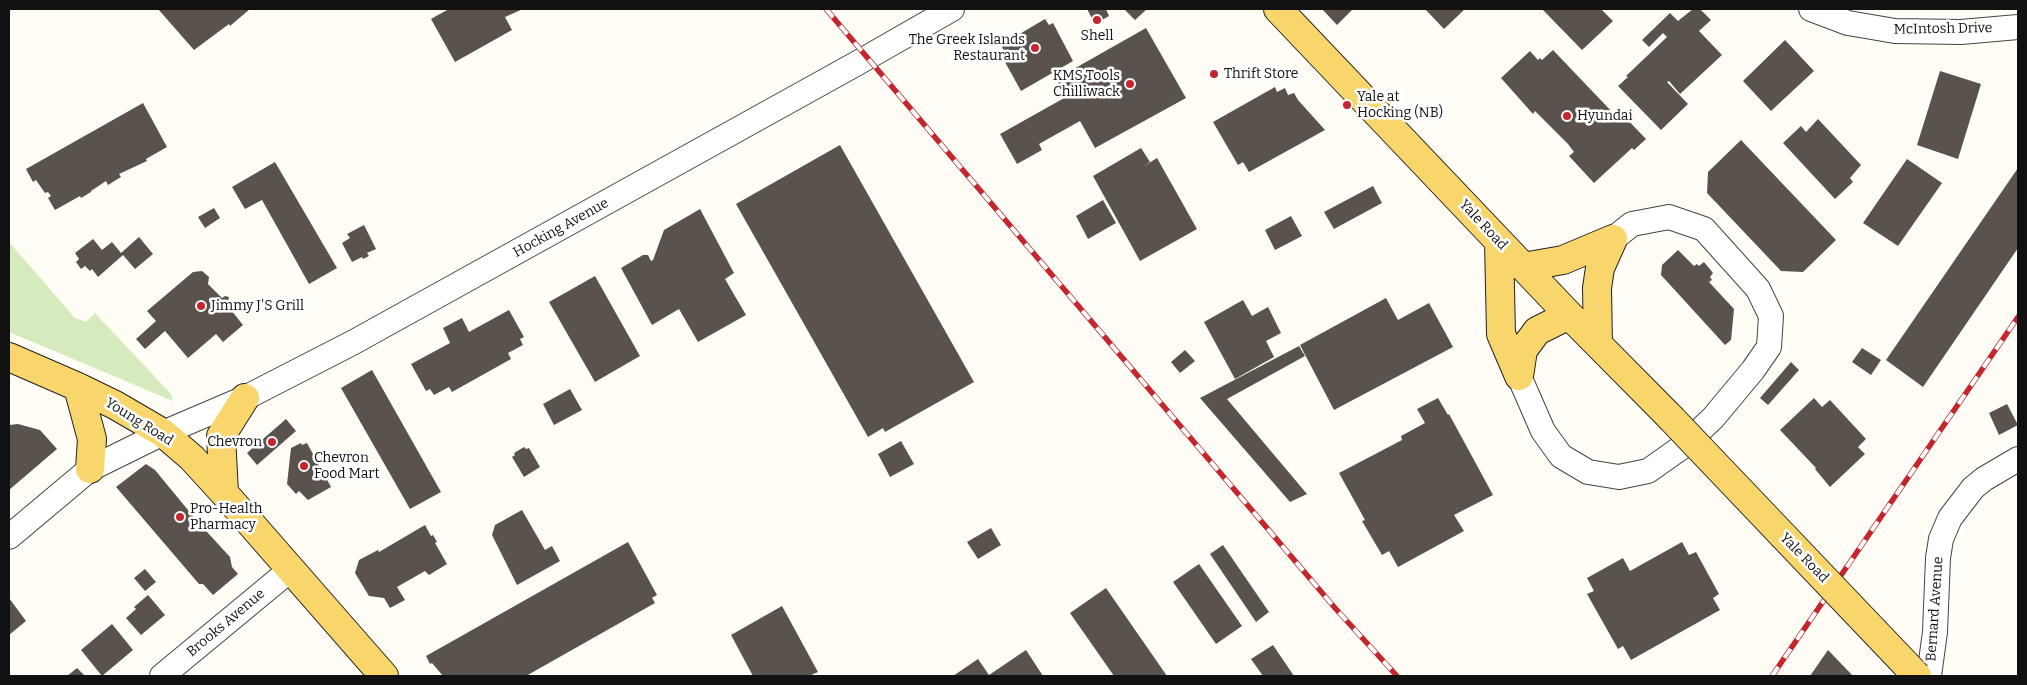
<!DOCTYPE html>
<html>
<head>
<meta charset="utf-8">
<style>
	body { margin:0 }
	#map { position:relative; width:2027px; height:685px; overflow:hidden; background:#fffdf5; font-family:Bitter,serif }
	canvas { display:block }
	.frame { position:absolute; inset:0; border:10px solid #111; pointer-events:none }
</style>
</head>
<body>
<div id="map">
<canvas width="2027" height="685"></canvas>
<div class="frame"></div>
</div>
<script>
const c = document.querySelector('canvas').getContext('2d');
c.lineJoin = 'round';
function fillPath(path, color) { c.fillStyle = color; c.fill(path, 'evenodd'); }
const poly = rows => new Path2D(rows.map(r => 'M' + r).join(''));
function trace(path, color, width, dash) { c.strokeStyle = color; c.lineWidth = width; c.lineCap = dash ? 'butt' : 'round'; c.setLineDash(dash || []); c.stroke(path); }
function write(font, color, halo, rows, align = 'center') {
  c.font = font + ' Bitter,serif'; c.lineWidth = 5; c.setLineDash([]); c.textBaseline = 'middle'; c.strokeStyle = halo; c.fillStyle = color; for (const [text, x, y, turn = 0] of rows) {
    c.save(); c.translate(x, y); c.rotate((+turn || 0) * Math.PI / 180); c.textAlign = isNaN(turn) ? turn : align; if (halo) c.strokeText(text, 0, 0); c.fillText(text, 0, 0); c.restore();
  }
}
fillPath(poly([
	[9,242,75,318,86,322,95,313,171,394,173,401,9,332]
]), '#d5ebbd');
fillPath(poly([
	[158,9,250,9,230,26,229,24,194,50],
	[446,9,523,9,505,17,512,30,455,62,431,19,447,10],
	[1087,9,1106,9,1109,16,1095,24],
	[1124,9,1147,9,1135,20],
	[1322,9,1353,9,1337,25],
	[1425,9,1465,9,1444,29],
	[1542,9,1601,9,1613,21,1582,50],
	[1693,9,1700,9,1711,20,1699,31,1722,55,1680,94,1669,81,1667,82,1688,104,1661,130,1618,86,1628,77,1626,76,1667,37,1663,33,1649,47,1642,40,1670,13,1678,21],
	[1045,19,1049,25,1053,23,1073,61,1021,91,1000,53,1004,51,1001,45],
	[1146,28,1186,98,1095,148,1080,121,1039,144,1042,150,1017,164,1000,134,1066,97,1056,79],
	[1785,40,1814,71,1771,111,1743,81],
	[1553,50,1614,114,1618,110,1646,139,1634,150,1632,148,1594,183,1569,156,1574,152,1568,144,1535,111,1533,114,1501,78,1530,51,1538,60,1540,58,1542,60],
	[1940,71,1981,84,1958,159,1917,145],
	[1275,87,1277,92,1285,88,1288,95,1294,93,1298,100,1325,130,1249,172,1243,162,1238,165,1213,122],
	[143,103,167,147,146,159,147,161,119,174,121,177,108,185,106,181,91,191,91,192,81,198,80,196,55,210,48,198,51,196,48,192,45,193,36,180,33,182,26,169],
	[1818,119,1861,165,1850,178,1853,182,1835,199,1783,143,1801,126,1806,132],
	[1741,140,1836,240,1803,272,1781,271,1707,193,1708,172],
	[840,145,974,382,885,432,883,428,868,437,736,204],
	[1141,148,1150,162,1141,168,1157,158,1197,229,1140,261,1093,176],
	[1907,159,1942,183,1898,246,1863,223],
	[275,162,337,268,309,284,262,200,245,209,232,187],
	[2018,168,2018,248,1923,387,1886,360],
	[1373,186,1382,203,1334,229,1324,212],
	[1103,200,1116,223,1088,239,1076,216],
	[214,208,220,218,205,228,198,217],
	[700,209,734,273,725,279,746,315,698,342,679,309,652,325,621,268,643,255,648,255,651,261,653,260,664,230],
	[1291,216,1302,236,1275,250,1265,230],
	[364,225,376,249,367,253,369,256,363,259,362,257,352,262,342,243,350,238,347,234],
	[139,237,153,254,135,269,123,255,98,277,92,269,90,271,85,266,81,269,76,262,79,259,75,253,93,239,102,250,112,242,121,253],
	[1678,250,1694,266,1697,264,1699,266,1704,262,1713,273,1710,277,1712,280,1709,282,1734,309,1731,340,1725,345,1661,275,1662,265],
	[202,271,209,277,208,284,222,298,225,296,229,297,227,305,243,325,223,342,216,334,188,358,165,331,145,349,136,339,156,321,147,311,193,272],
	[595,276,640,356,595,382,549,302],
	[1386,298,1398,320,1429,303,1453,347,1334,410,1300,345],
	[1243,300,1252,316,1268,307,1281,333,1266,341,1274,357,1235,379,1204,322],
	[509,310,524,337,520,339,523,345,508,353,511,359,452,392,449,387,434,395,430,389,426,391,411,364,450,343,443,328,462,318,469,332],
	[1299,346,1305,356,1227,399,1307,494,1290,502,1200,398],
	[1862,348,1881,360,1871,375,1852,362],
	[1185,350,1195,361,1180,373,1171,362],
	[1791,362,1799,370,1768,405,1760,398],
	[372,370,441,492,410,509,341,388],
	[570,389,582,410,554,425,543,404],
	[1438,398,1448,415,1449,414,1493,495,1454,515,1464,531,1398,567,1389,551,1382,555,1362,521,1365,520,1339,473,1402,440,1401,436,1425,423,1417,409],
	[1814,398,1822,407,1830,400,1866,439,1858,447,1865,454,1830,487,1815,469,1816,468,1780,430],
	[2007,404,2018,425,1999,435,1989,413],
	[286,419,296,431,257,465,247,453],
	[18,424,40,430,57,449,9,490,9,425],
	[901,441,914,464,890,477,878,454],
	[301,443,302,445,307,443,331,487,308,500,299,491,296,494,287,484,291,448],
	[524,447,526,449,529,448,540,467,524,477,512,457,515,455,514,453],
	[146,464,155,470,197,521,230,557,232,567,238,574,213,595,203,584,199,584,116,487],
	[522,510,545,550,552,546,560,561,517,585,492,535,495,525],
	[425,525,431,536,433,535,437,542,435,543,447,564,429,575,425,571,397,587,405,600,390,608,384,598,369,596,355,573,359,560,378,550,379,552],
	[991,528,1001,545,978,559,967,542],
	[628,542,657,595,652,598,655,603,526,676,443,676,432,663,430,664,426,656],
	[1682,542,1689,555,1696,552,1719,594,1713,598,1720,610,1631,660,1623,646,1618,649,1587,594,1594,591,1587,578,1623,558,1630,571],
	[1223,545,1269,612,1256,622,1210,554],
	[1199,564,1242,626,1216,644,1173,582],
	[145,569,156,582,145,591,134,578],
	[1106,588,1167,676,1114,676,1070,613],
	[148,595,165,615,141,635,126,618,136,609,134,607],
	[9,598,26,621,9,635],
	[782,606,818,672,809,676,753,676,731,635],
	[112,624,133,650,102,676,81,650],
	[1273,645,1294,676,1263,676,1251,659],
	[1026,650,1043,676,953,676,978,659,989,675],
	[1828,650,1853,676,1810,676],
	[77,668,85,676,67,676]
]), '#5a524d');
const minor = poly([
	[1811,9,1848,23,1895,31,1961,32,2018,27],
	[1519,376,1543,431,1561,456,1588,472,1619,477,1648,471,1682,447,1713,418,1753,370,1769,347,1771,316,1758,289,1704,229,1669,217,1632,224,1613,239],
	[9,537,90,469,163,433,245,398,354,342,854,65,952,9],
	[162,676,290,570],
	[1929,676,1935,632,1938,558,1941,539,1950,518,1973,488,1984,479,2018,459]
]);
const major = poly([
	[1278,9,1569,315,1670,417],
	[1499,242,1501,334,1519,376],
	[1523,267,1563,260,1613,239],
	[1598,344,1597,288,1600,268,1613,239],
	[9,357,78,387,115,405,163,433,192,458,224,493,384,676],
	[1519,376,1523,350,1537,331,1569,315],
	[78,387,92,439,90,469],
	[224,493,221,436,245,398]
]);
trace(minor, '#444', 26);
trace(major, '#222', 30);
trace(minor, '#fff', 24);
trace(major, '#f9d66b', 28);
const rail = poly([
	[826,9,1335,608,1397,676],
	[1772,676,2018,317]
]);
trace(rail, '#c4262e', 5.5);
trace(rail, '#fff', 4, [11]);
const majorBridge = poly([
	[1670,417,1917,676]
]);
trace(majorBridge, '#222', 30, []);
trace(majorBridge, '#f9d66b', 28);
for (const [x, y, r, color] of [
	[1097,20,5,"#c4262e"],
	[1035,48,5,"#c4262e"],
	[1214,74,5,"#c4262e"],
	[1130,84,5,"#c4262e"],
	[1347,105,5,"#c4262e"],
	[1567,116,5,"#c4262e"],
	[201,306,5,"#c4262e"],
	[272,442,5,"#c4262e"],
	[304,466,5,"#c4262e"],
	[180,517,5,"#c4262e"]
]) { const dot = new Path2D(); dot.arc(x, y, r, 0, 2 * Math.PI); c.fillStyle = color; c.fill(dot); trace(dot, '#fff', 2); }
write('14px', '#111', '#fff', [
	["McIntosh Drive",1943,29,-1],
	["Yale Road",1483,225,47],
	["Hocking Avenue",561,228,-29],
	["Young Road",139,422,32],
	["Yale Road",1804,558,46],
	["Bernard Avenue",1935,609,-86],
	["Brooks Avenue",226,623,-40]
]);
write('14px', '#111', '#fff', [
	["Shell",1097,36,"center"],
	["The Greek Islands",1025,40,"right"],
	["Restaurant",1025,56,"right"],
	["Thrift Store",1224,74],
	["KMS Tools",1120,76,"right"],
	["Chilliwack",1120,92,"right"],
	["Yale at",1357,97],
	["Hocking (NB)",1357,113],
	["Hyundai",1577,116],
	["Jimmy J'S Grill",211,306],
	["Chevron",262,442,"right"],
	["Chevron",314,458],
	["Food Mart",314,474],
	["Pro-Health",190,509],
	["Pharmacy",190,525]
], 'left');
</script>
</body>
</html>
